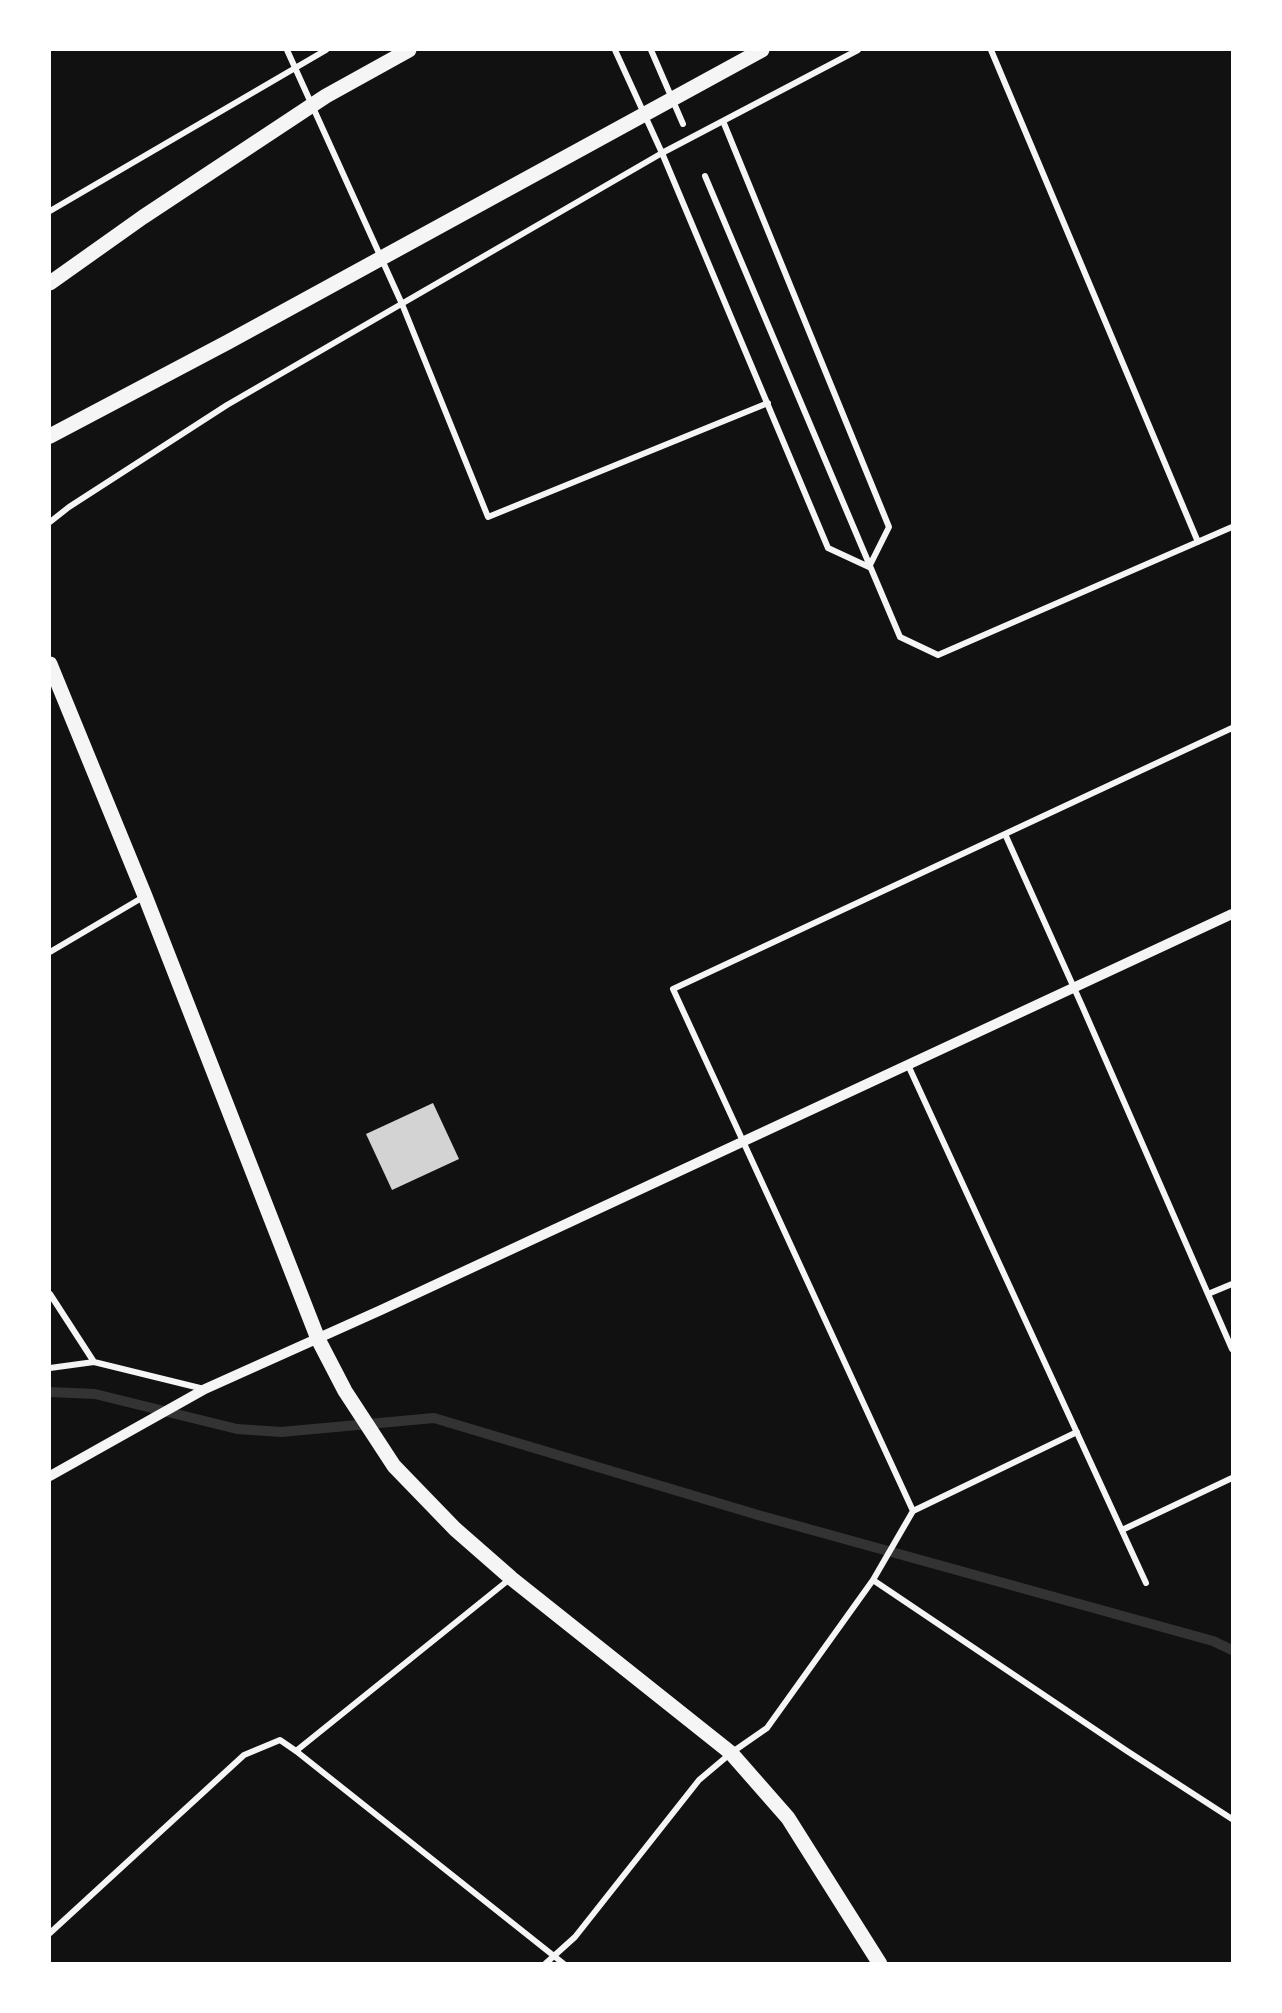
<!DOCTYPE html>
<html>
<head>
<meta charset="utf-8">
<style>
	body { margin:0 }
	#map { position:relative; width:1282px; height:2013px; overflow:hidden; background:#111; font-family:Merriweather,serif }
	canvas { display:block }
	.frame { position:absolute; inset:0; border:51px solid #fff; pointer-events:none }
</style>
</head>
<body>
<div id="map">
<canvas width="1282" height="2013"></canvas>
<div class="frame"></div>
</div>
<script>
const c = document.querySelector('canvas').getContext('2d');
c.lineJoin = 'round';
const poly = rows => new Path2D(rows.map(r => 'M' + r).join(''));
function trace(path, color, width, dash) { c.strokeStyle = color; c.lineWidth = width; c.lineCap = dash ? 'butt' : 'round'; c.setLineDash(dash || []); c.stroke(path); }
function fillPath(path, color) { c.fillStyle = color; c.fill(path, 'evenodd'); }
trace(poly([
	[50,1392,95,1394,237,1429,281,1432,434,1418,758,1515,1213,1641,1232,1650]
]), '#333', 10);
fillPath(poly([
	[433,1103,459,1159,392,1190,366,1134]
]), '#d3d3d3');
trace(poly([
	[287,50,402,304,488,517,768,403],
	[615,50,662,153,828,548,869,567,889,527,723,121],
	[651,50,683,124],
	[991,50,1198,542],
	[705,176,900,637,938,655,1232,527],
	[50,211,326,50],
	[50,522,69,507,227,405,662,153,858,50],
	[1005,834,1083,1008,1232,1349],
	[50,952,145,896],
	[908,1065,1146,1583],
	[50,1294,94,1362,204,1389],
	[1208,1294,1232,1284],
	[50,1368,94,1362],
	[1077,1432,913,1511,673,989,1232,728],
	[1122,1530,1232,1478],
	[873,1580,1127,1751,1232,1819],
	[296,1751,511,1578],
	[50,1933,244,1755,280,1740,296,1751,564,1964],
	[545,1964,575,1937,699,1780,731,1753,767,1728,873,1580,913,1511]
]), '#f5f5f5', 6);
trace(poly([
	[50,1476,205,1389,381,1310,1232,914]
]), '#f5f5f5', 10);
trace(poly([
	[50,283,143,217,326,96,409,50],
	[50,436,228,342,762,50],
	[50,664,145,896,318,1339,345,1391,394,1466,455,1529,511,1578,731,1753,788,1818,880,1964]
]), '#f5f5f5', 15);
</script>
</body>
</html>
